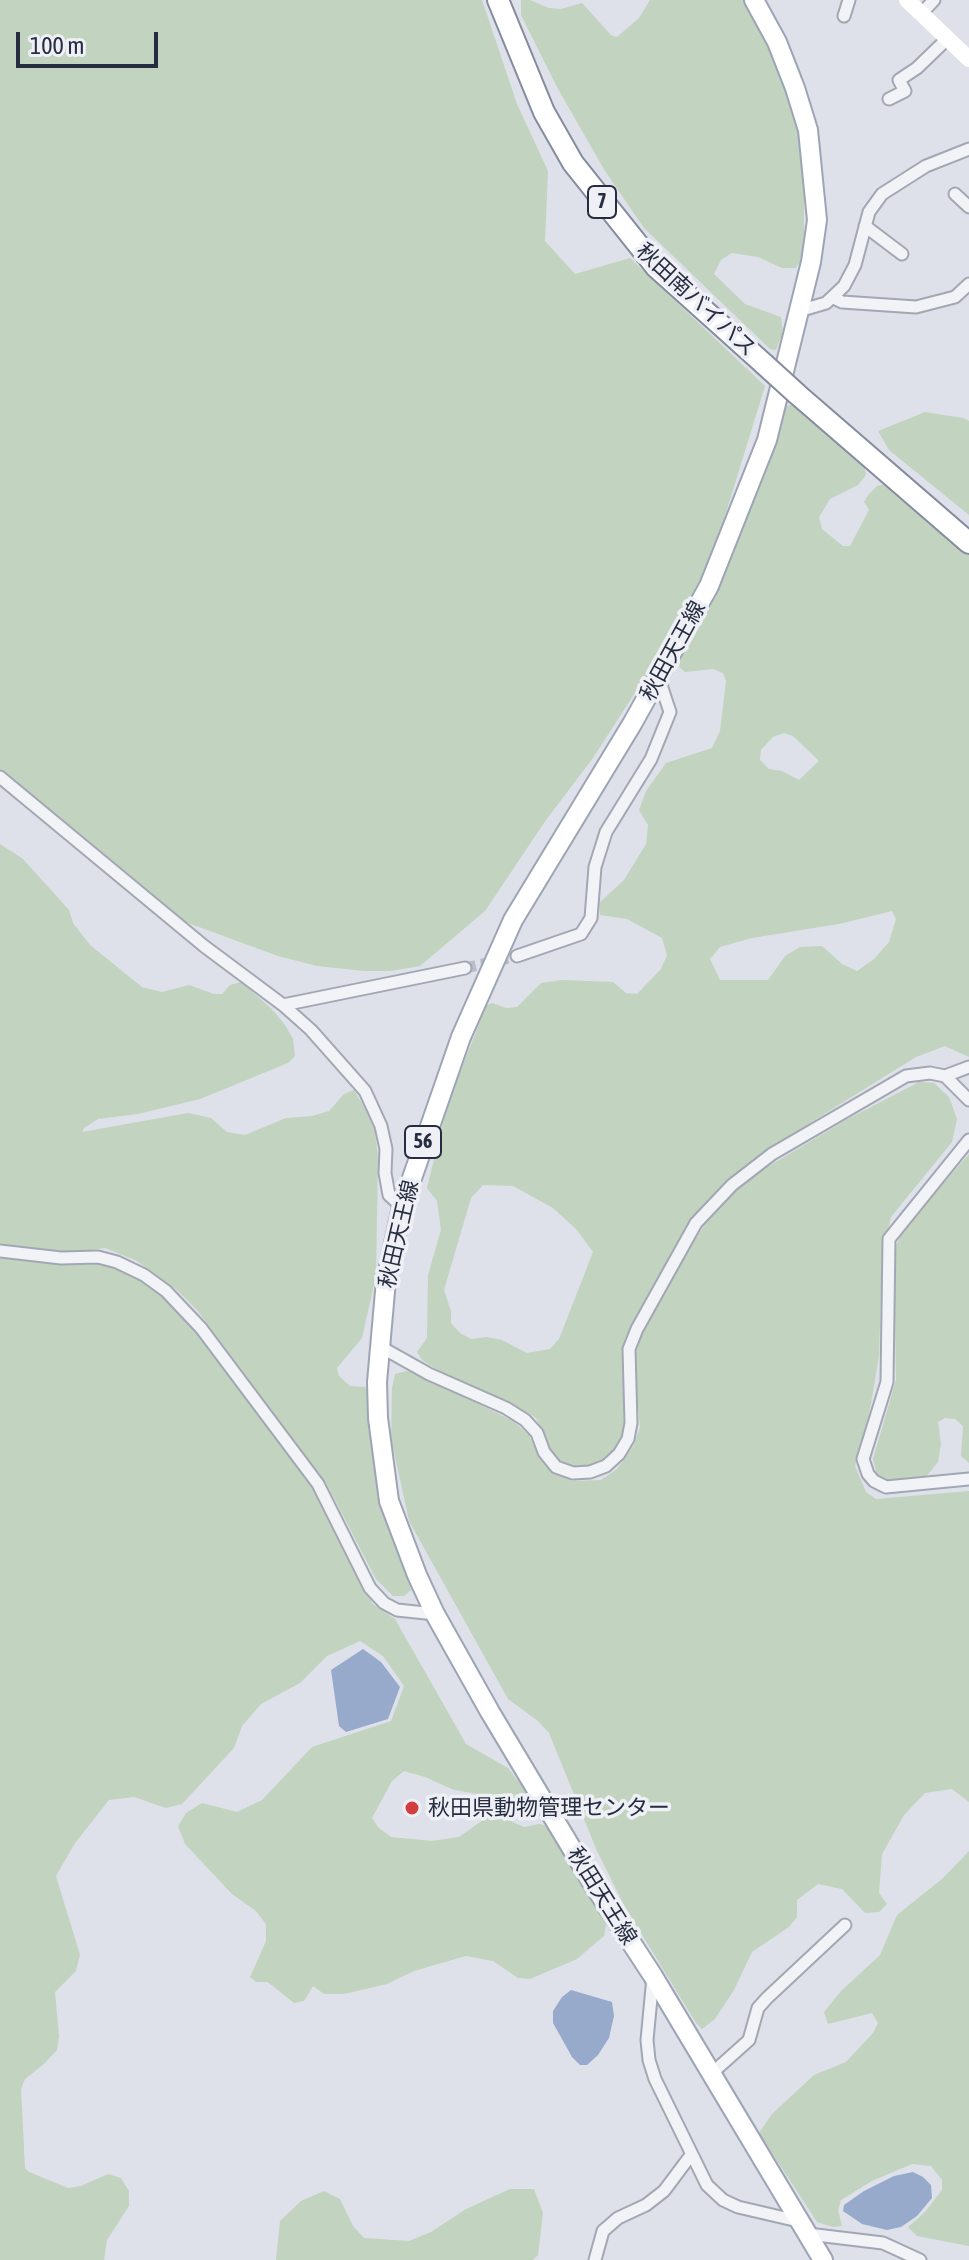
<!DOCTYPE html>
<html>
<head>
<meta charset="utf-8">
<style>
	body { margin:0 }
	#map { position:relative; width:969px; height:2260px; overflow:hidden; background:#dee1e9; font-family:"Asap Condensed",sans-serif }
	canvas { display:block }
	.scale { position:absolute; left:16px; top:32px; width:142px; height:36px; box-sizing:border-box; border:4px solid #272d40; border-top:0; padding-left:10px; font-size:24px; line-height:28px; white-space:nowrap; color:#272d40; -webkit-text-stroke:6px #eef0f6; paint-order:stroke }
</style>
</head>
<body>
<div id="map">
<canvas width="969" height="2260"></canvas>
<div class="scale">100 m</div>
</div>
<script>
const c = document.querySelector('canvas').getContext('2d');
c.lineJoin = 'round';
function fillPath(path, color) { c.fillStyle = color; c.fill(path, 'evenodd'); }
const poly = rows => new Path2D(rows.map(r => 'M' + r).join(''));
function trace(path, color, width, dash) { c.strokeStyle = color; c.lineWidth = width; c.lineCap = dash ? 'butt' : 'round'; c.setLineDash(dash || []); c.stroke(path); }
function write(font, color, halo, rows, align = 'center') {
  c.font = font + ' "Asap Condensed","Noto Sans JP",sans-serif'; c.lineWidth = 7; c.setLineDash([]); c.textBaseline = 'middle'; c.strokeStyle = halo; c.fillStyle = color; for (const [text, x, y, turn = 0] of rows) {
    c.save(); c.translate(x, y); c.rotate((+turn || 0) * Math.PI / 180); c.textAlign = isNaN(turn) ? turn : align; if (halo) c.strokeText(text, 0, 0); c.fillText(text, 0, 0); c.restore();
  }
}
fillPath(poly([
	[0,0,482,0,517,104,548,171,545,241,575,274,630,258,765,386,721,529,702,579,683,618,593,758,546,820,485,911,420,966,391,971,364,971,317,966,278,956,169,916,139,901,96,866,30,809,0,775],
	[521,0,530,0,549,8,561,9,582,3,611,35,617,37,639,18,650,0,747,0,772,50,793,109,800,145,804,189,804,233,800,262,796,268,782,268,758,257,732,253,721,260,714,274,745,304,781,317,783,332,776,350,770,349,644,228,605,171,558,89,521,15],
	[792,404,864,465,866,475,858,485,830,499,819,517,822,529,843,546,850,546,869,510,864,502,868,495,877,486,889,483,969,554,969,1057,945,1046,916,1057,813,1121,721,1186,690,1222,628,1333,622,1359,624,1405,623,1434,617,1447,604,1460,584,1468,571,1467,556,1462,536,1418,507,1401,467,1389,422,1360,417,1352,427,1338,428,1275,441,1230,437,1201,427,1188,448,1103,486,1006,492,1003,506,1008,517,1007,541,983,562,980,613,982,626,993,637,994,661,969,667,955,662,938,627,919,600,915,599,903,624,880,646,844,648,825,639,810,646,791,666,763,712,748,720,731,726,681,723,673,713,669,685,672,679,667,681,655,781,409],
	[784,733,793,736,819,761,799,780,782,771,769,769,760,760,761,750,773,737],
	[892,911,896,919,889,942,874,959,857,971,842,964,822,946,800,947,785,956,768,980,720,980,710,959,720,947,752,938,839,924],
	[483,1185,513,1186,553,1208,577,1230,593,1252,559,1339,550,1349,527,1353,502,1340,487,1337,471,1339,460,1333,451,1323,451,1311,444,1290,471,1198],
	[925,412,963,418,969,421,969,515,889,450,878,431],
	[0,844,23,859,69,910,73,923,90,945,142,987,162,992,189,985,214,994,222,994,230,985,241,982,272,1009,285,1025,293,1039,295,1056,288,1063,200,1099,138,1114,98,1119,84,1128,82,1132,188,1113,211,1118,227,1132,245,1135,286,1118,312,1116,329,1111,344,1094,354,1090,365,1108,375,1132,378,1156,376,1276,362,1338,337,1368,339,1376,350,1386,366,1387,369,1395,410,1578,411,1590,404,1596,393,1596,376,1579,326,1483,197,1310,177,1290,137,1261,105,1248,70,1253,0,1245],
	[919,1082,934,1083,949,1097,957,1119,952,1142,891,1217,882,1262,879,1356,869,1415,855,1466,866,1492,876,1499,969,1491,969,1802,952,1789,925,1793,904,1815,882,1854,879,1893,887,1904,879,1912,865,1913,842,1889,818,1884,797,1900,797,1917,789,1927,752,1952,734,1990,715,2019,702,2029,696,2023,625,1907,597,1851,549,1733,538,1721,508,1699,409,1521,391,1438,392,1388,395,1374,410,1370,513,1421,529,1435,540,1459,572,1481,601,1480,617,1469,634,1445,640,1427,634,1362,639,1341,677,1267,708,1220,747,1179,846,1120],
	[969,1154,969,1463,961,1456,963,1426,955,1419,945,1418,938,1422,941,1444,938,1462,926,1477,910,1484,886,1483,877,1475,873,1459,896,1380,894,1251,903,1230],
	[0,1258,62,1265,102,1264,124,1271,155,1289,174,1307,216,1356,317,1493,373,1604,395,1619,466,1744,508,1768,532,1799,528,1811,500,1798,454,1790,425,1777,404,1771,392,1781,372,1818,378,1827,391,1837,432,1841,459,1837,493,1813,524,1827,539,1824,548,1826,606,1924,604,1936,577,1959,530,1979,518,1978,493,1961,466,1956,414,1971,387,1984,344,1994,324,1994,313,1986,304,2001,294,2003,273,1986,267,1982,256,1982,250,1977,266,1941,266,1924,256,1911,232,1894,185,1844,178,1826,186,1813,202,1803,237,1812,262,1800,312,1747,391,1721,404,1686,383,1656,360,1641,327,1656,300,1683,261,1704,242,1726,234,1748,182,1804,166,1808,134,1797,109,1800,75,1843,56,1876,80,1955,76,1971,55,1992,59,2036,57,2050,44,2064,25,2079,21,2089,25,2168,29,2172,68,2188,81,2186,108,2174,121,2178,129,2191,129,2206,107,2240,104,2260,0,2260],
	[969,1851,969,2246,917,2236,908,2227,925,2212,942,2190,942,2180,931,2166,912,2164,872,2181,841,2200,838,2210,842,2226,833,2227,817,2222,759,2133,772,2114,814,2075,846,2062,873,2033,878,2023,872,2013,828,2024,824,2012,841,1991,880,1955,897,1915,942,1879],
	[510,2189,534,2189,543,2213,538,2255,533,2260,276,2260,280,2221,301,2201,324,2191,340,2199,353,2226,364,2238,409,2241,431,2232,466,2209]
]), '#c2d3bf');
fillPath(poly([
	[363,1649,381,1662,400,1687,388,1719,346,1732,339,1726,331,1670],
	[571,1990,612,2002,614,2016,609,2038,598,2055,587,2065,580,2065,572,2057,553,2023,553,2011,562,1997],
	[913,2172,923,2177,931,2185,932,2198,917,2216,901,2227,887,2230,862,2224,843,2211,844,2205,864,2191,894,2176]
]), '#97aacb');
trace(poly([
	[465,968,517,956]
]), '#b9bdc7', 11, [11, 5.5]);
const street = poly([
	[921,14,934,0],
	[844,16,849,0],
	[889,99,905,91,899,80,917,68,947,39],
	[955,194,969,207],
	[865,226,902,254],
	[834,298,842,302,916,307,955,297,969,284],
	[799,311,826,303,844,286,855,265,869,212,882,194,926,166,969,149],
	[0,777,204,946,283,1005,311,1030,365,1091,381,1126,386,1149,385,1173,389,1195,402,1207],
	[517,956,581,934,591,918,595,867,606,832,651,759,670,712,659,679],
	[283,1005,465,968],
	[945,1076,969,1067],
	[969,1140,889,1239,887,1382,863,1459,868,1474,874,1481,886,1487,969,1479],
	[0,1251,61,1258,98,1257,117,1262,144,1275,166,1291,201,1328,318,1484,370,1588,384,1603,397,1610,435,1614],
	[379,1346,429,1374,506,1408,525,1420,537,1433,544,1452,556,1467,573,1473,590,1472,606,1466,619,1454,628,1439,631,1423,629,1349,637,1329,696,1223,732,1185,772,1154,906,1076,930,1073,945,1076,969,1100],
	[653,1977,647,2040,649,2060,655,2079,707,2185,723,2200,738,2207,798,2221],
	[711,2074,749,2040,758,2008,767,1998,845,1925],
	[808,2234,883,2243,920,2260],
	[595,2260,603,2231,618,2218,646,2205,664,2191,691,2155]
]);
const primary = poly([
	[754,0,777,42,795,88,808,130,817,220,811,262,767,440,709,586,632,724,513,920,461,1037,402,1207,386,1280,377,1382,378,1418,389,1501,417,1575,435,1614,490,1712,593,1884,653,1976,823,2260]
]);
const highway = poly([
	[498,0,544,112,573,163,656,267,764,364],
	[797,394,969,543]
]);
trace(street, '#a3a7b3', 15);
trace(primary, '#9da4b5', 22);
trace(highway, '#858ca0', 24);
trace(street, '#f1f3f7', 11);
trace(poly([
	[907,0,969,59]
]), '#fff', 16);
trace(primary, '#fff', 18);
trace(highway, '#fff', 20);
const highwayBridge = poly([
	[764,364,797,394]
]);
trace(highwayBridge, '#858ca0', 24, []);
trace(highwayBridge, '#fff', 20);
for (const [x, y, r, color] of [
	[412,1808,8,"#d43d40"]
]) { const dot = new Path2D(); dot.arc(x, y, r, 0, 2 * Math.PI); c.fillStyle = color; c.fill(dot); trace(dot, '#eef0f6', 3); }
for (const [x, y, w] of [
	[602,202,28],
	[423,1142,36]
]) { const box = new Path2D(); box.roundRect(x - w / 2, y - 16, w, 32, 6); c.fillStyle = '#eef0f6'; c.fill(box); trace(box, '#272d40', 2); }
write('bold 20px', '#272d40', null, [
	["7",602,202],
	["56",423,1142]
]);
write('22px', '#272d40', '#eef0f6', [
	["秋田南バイパス",696,300,43],
	["秋田天王線",673,651,-61],
	["秋田天王線",399,1234,-77],
	["秋田天王線",602,1896,58]
]);
write('22px', '#272d40', '#eef0f6', [
	["秋田県動物管理センター",428,1808]
], 'left');
</script>
</body>
</html>
